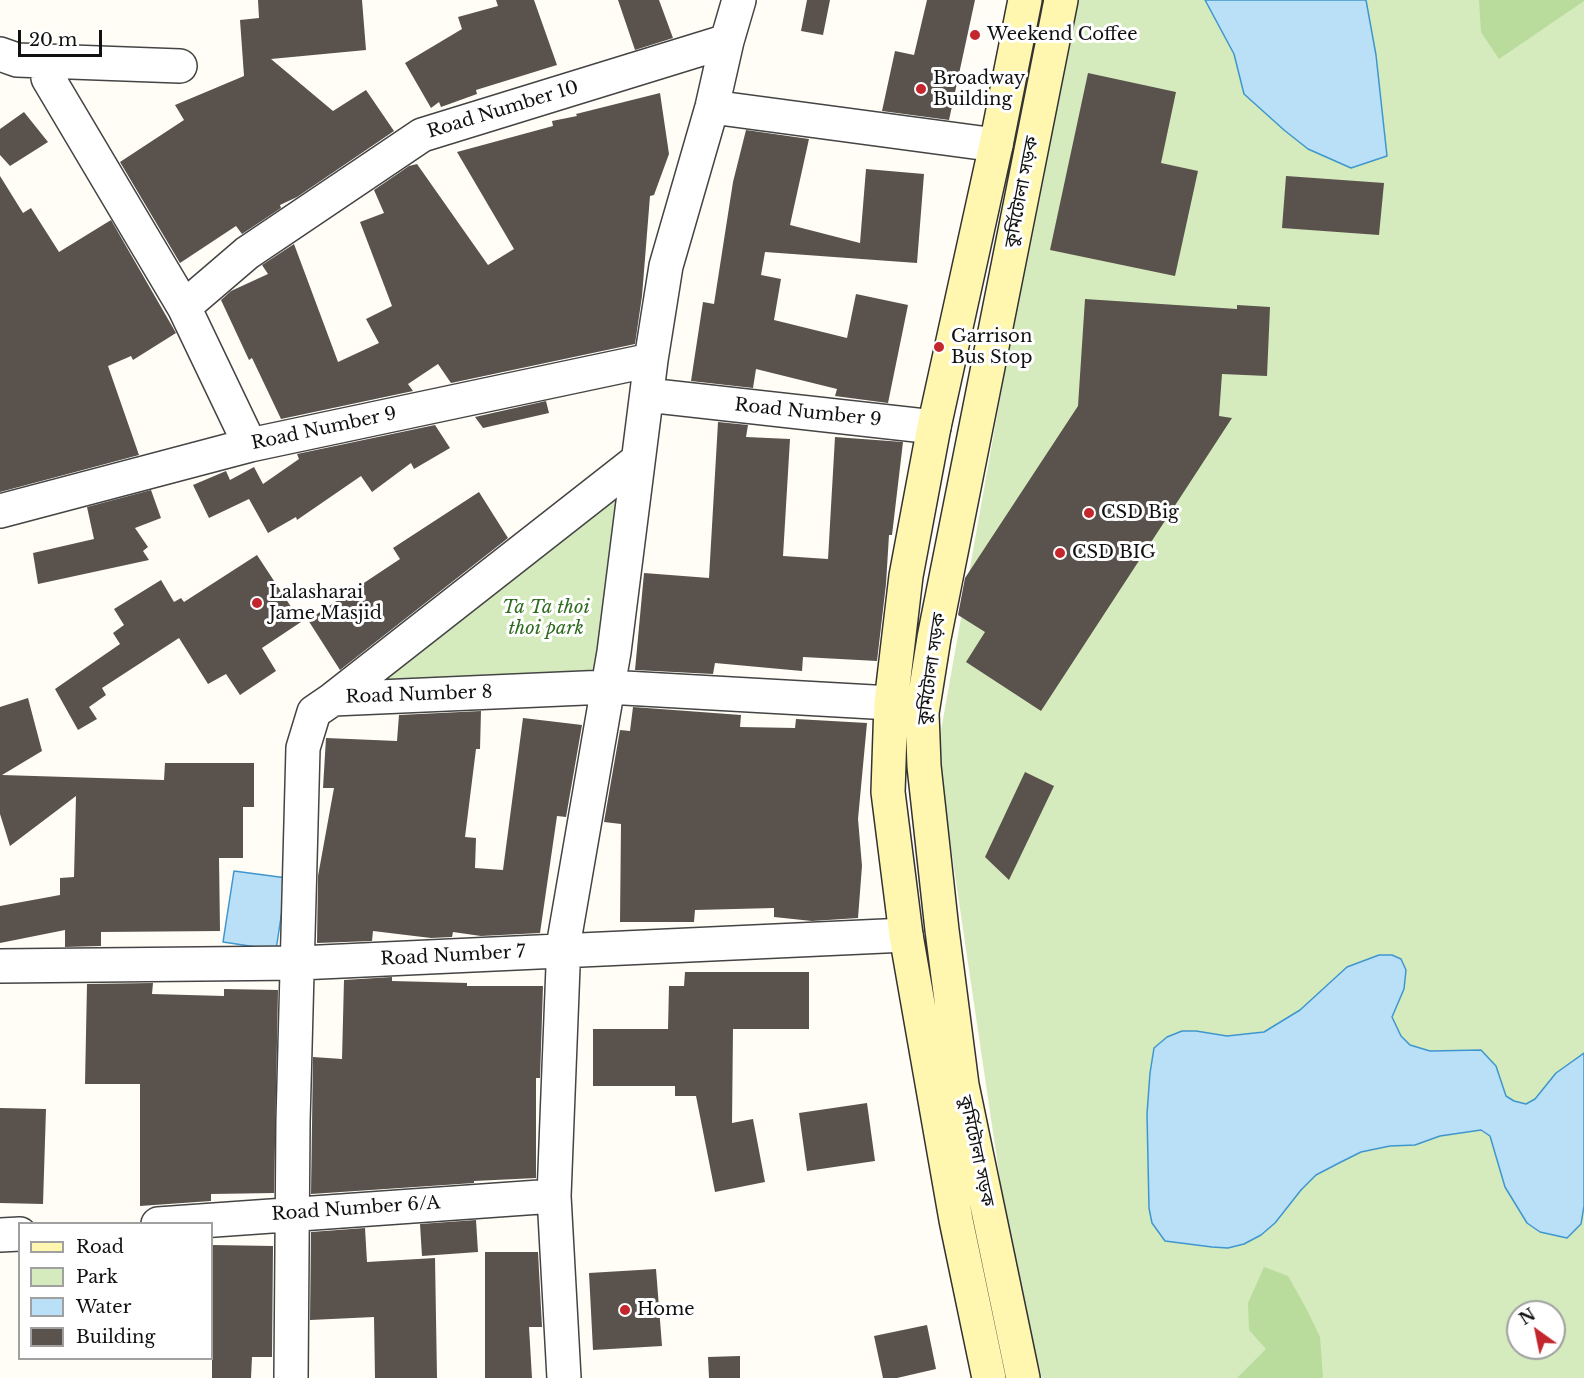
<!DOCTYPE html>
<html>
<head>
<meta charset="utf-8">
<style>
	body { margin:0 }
	#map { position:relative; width:1584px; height:1378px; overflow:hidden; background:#fffdf5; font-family:"Libre Baskerville",serif }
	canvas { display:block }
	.legend { position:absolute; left:18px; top:1222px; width:195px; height:138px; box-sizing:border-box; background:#fff; border:2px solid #a0a0a0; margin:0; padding:8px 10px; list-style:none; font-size:18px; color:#111 }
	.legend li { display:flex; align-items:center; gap:12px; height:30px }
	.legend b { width:30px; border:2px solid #a0a0a0 }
	.north { position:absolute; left:1506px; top:1300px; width:60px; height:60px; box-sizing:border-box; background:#fff; border:2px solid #a0a0a0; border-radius:50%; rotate:327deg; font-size:16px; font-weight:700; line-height:24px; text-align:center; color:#111 }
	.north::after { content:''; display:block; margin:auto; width:21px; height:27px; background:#c4262e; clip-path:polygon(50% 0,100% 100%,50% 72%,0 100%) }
	.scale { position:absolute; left:18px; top:30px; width:84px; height:27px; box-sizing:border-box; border:3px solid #111; border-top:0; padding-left:8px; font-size:18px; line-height:21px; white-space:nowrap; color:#111; -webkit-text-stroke:4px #fff; paint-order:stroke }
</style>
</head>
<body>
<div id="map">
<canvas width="1584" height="1378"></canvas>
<ul class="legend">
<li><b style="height:8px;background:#fff6b0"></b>Road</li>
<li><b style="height:16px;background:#d5ebbd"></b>Park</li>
<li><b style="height:16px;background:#b9e0f7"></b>Water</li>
<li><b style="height:16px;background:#5a524d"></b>Building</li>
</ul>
<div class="north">N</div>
<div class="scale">20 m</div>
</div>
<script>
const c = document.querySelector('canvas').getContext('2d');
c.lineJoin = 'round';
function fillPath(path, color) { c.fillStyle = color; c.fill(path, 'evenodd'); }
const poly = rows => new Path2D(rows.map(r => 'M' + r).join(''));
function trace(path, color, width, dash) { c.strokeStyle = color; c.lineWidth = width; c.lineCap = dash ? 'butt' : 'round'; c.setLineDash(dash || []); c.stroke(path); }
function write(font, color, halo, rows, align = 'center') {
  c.font = font + ' "Libre Baskerville","Noto Sans Bengali",serif'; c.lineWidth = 6; c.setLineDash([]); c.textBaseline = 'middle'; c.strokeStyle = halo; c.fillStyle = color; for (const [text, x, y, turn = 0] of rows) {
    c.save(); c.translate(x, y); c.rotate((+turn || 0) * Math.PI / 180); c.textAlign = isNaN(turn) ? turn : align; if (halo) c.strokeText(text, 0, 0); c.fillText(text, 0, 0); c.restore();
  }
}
fillPath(poly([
	[1071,0,1584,0,1584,1378,1042,1378,1011,1254,937,753],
	[1518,1312,1554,1312,1554,1348,1518,1348],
	[628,477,601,678,352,690]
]), '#d5ebbd');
fillPath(poly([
	[1479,0,1584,0,1584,1,1499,59,1481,32],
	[1264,1267,1288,1276,1306,1308,1320,1337,1323,1378,1237,1378,1266,1349,1249,1330,1248,1303]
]), '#b9dc9c');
const water = poly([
	[1205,0,1366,0,1376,55,1387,156,1351,168,1308,149,1284,130,1244,94,1234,54,1205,0],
	[234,871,287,878,276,950,223,942,234,871],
	[1379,955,1392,955,1401,959,1406,970,1404,989,1392,1017,1401,1036,1410,1045,1430,1051,1481,1050,1496,1066,1506,1096,1514,1101,1526,1104,1535,1099,1556,1073,1584,1053,1584,1206,1581,1224,1567,1238,1540,1232,1527,1223,1505,1187,1490,1136,1481,1130,1440,1136,1415,1145,1390,1146,1361,1152,1339,1163,1316,1175,1301,1190,1275,1223,1261,1235,1244,1244,1228,1248,1212,1247,1165,1241,1152,1223,1149,1208,1147,1114,1150,1073,1154,1048,1167,1037,1182,1031,1196,1031,1227,1036,1264,1032,1300,1010,1347,967,1379,955]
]);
fillPath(water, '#b9e0f7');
trace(water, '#3f96cf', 1.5);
fillPath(poly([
	[258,0,362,0,366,50,271,59,333,111,366,90,394,131,297,197,280,205,281,208,242,234,236,226,180,263,120,162,184,120,175,105,244,76,240,20,259,18],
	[496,0,534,0,557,65,476,90,477,94,441,107,439,102,431,108,405,63,462,29,458,17,498,6],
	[618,0,659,0,673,38,635,50],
	[807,0,830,0,823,35,801,31],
	[927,0,975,0,949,120,882,111,895,51,914,55],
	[1088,73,1176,92,1161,163,1198,171,1175,276,1050,250],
	[660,93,669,154,654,195,650,196,642,296,635,344,451,383,438,364,408,384,413,391,281,419,252,358,249,360,221,300,231,291,268,274,262,265,294,244,338,362,379,343,366,319,392,306,360,222,384,213,374,190,409,166,417,164,488,265,514,249,457,152,553,126,552,121,577,116,576,114],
	[24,112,48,142,10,166,0,155,0,129],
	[746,130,809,139,790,225,860,243,866,169,924,174,917,263,765,252,761,275,781,279,774,320,847,338,856,294,908,305,888,403,835,396,837,389,756,369,753,388,691,381,703,302,714,304,733,182],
	[0,176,23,213,31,208,59,252,111,220,176,333,133,360,131,356,108,366,139,455,0,492],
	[1286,176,1384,183,1379,235,1282,228],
	[1085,299,1237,309,1237,305,1270,307,1267,376,1222,374,1219,416,1232,418,1041,711,966,662,985,632,958,615,965,578,1078,406],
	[546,401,549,413,483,428,475,417],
	[718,422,748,425,746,437,790,439,783,556,828,559,835,437,903,442,892,535,889,535,886,584,877,661,803,657,802,671,715,663,713,674,635,670,644,573,709,578],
	[435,425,450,448,414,469,411,463,372,492,361,476,297,520,296,517,268,533,249,499,209,518,193,485,226,471,230,480,254,467,263,484,299,459,297,454],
	[151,490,161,518,135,528,148,547,143,551,149,560,38,584,33,553,94,539,87,507],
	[479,492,508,538,340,670,308,620,400,559,393,548],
	[257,555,301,622,262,648,276,671,240,695,226,674,208,684,179,638,102,688,106,695,89,707,97,719,78,730,55,689,120,644,113,633,124,625,114,609,161,580,174,602,181,598,184,602],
	[28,698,42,751,2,775,164,780,165,763,254,763,254,807,243,807,243,858,219,858,220,931,101,932,101,946,65,947,65,930,0,943,0,906,60,895,60,878,74,877,76,796,10,846,0,814,0,707],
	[633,707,741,715,740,727,795,728,796,719,867,723,858,819,862,866,858,918,812,921,774,917,774,908,695,910,694,922,620,922,621,824,604,822,620,730,630,731],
	[481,711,480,749,476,749,465,837,476,838,475,868,503,870,523,718,582,725,566,817,557,816,540,933,481,936,453,932,452,937,431,938,373,931,372,941,317,943,318,876,334,788,323,788,326,738,397,741,399,715],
	[1025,772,1054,786,1009,880,985,857],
	[685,972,809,972,809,1029,733,1029,732,1123,753,1119,765,1182,715,1192,696,1096,675,1096,675,1086,593,1086,593,1029,668,1029,669,986,684,986],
	[392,977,392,981,467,983,467,986,543,986,540,1078,536,1078,536,1178,474,1181,474,1183,311,1194,313,1057,342,1059,344,980],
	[153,983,152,994,224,996,224,989,278,990,274,1193,211,1194,211,1201,140,1206,140,1084,85,1084,87,984],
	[867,1103,875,1161,807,1171,799,1113],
	[0,1108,46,1109,43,1204,0,1203],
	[476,1220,478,1252,422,1256,420,1224],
	[365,1228,367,1262,435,1258,437,1378,375,1378,374,1317,310,1320,311,1232],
	[212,1245,273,1246,272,1357,252,1357,251,1378,212,1378],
	[485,1252,538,1252,542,1327,529,1327,532,1378,485,1378],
	[656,1269,662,1346,593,1350,589,1273],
	[927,1325,936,1369,897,1378,883,1378,874,1336],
	[740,1356,740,1378,709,1378,708,1357]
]), '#5a524d');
const street = poly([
	[0,54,17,60,180,66],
	[48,78,184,307],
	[712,107,996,145],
	[647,395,934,427],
	[250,445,184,307,247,253,422,135,727,41],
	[638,460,333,699,607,687,891,703],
	[0,511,250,445,651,360],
	[0,966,299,963,906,935],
	[158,1224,554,1196],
	[0,1235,20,1234],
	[291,1378,293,1122,303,748,314,712,333,699],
	[564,1378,554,1196,564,941,614,652,651,360,666,266,712,107,727,41,739,0]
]);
const secondary = poly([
	[989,1378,956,1220,906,935,888,792,891,703,906,576,934,427,996,145,1025,0],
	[1023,1378,962,1085,942,930,924,766,922,713,934,638,1061,0]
]);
trace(street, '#444', 36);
trace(secondary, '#333', 36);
trace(street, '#fff', 33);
trace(secondary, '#fff6b0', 33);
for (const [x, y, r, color] of [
	[975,35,6,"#c4262e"],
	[921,89,6,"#c4262e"],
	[939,347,6,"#c4262e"],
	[1089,513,6,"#c4262e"],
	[1060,553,6,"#c4262e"],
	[257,603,6,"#c4262e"],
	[625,1310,6,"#c4262e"]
]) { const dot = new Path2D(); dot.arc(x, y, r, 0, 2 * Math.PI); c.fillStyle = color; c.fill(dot); trace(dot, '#fff', 2); }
write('18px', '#111', '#fff', [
	["Weekend Coffee",987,35],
	["Broadway",933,79],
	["Building",933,100],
	["Garrison",951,337],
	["Bus Stop",951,358],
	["CSD Big",1101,513],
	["CSD BIG",1072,553],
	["Lalasharai",269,593],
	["Jame Masjid",269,614],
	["Home",637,1310]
], 'left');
write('18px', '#111', '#fff', [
	["Road Number 10",503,110,-17],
	["কুর্মিটোলা সড়ক",1022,192,-79],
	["Road Number 9",808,413,6],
	["Road Number 9",324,429,-12],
	["কুর্মিটোলা সড়ক",932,669,-82],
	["Road Number 8",419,695,-2],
	["Road Number 7",453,956,-3],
	["কুর্মিটোলা সড়ক",976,1151,78],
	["Road Number 6/A",356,1209,-4]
]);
write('italic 18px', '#2f6b1f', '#fff', [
	["Ta Ta thoi",546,608],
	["thoi park",546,629]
]);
</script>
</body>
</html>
